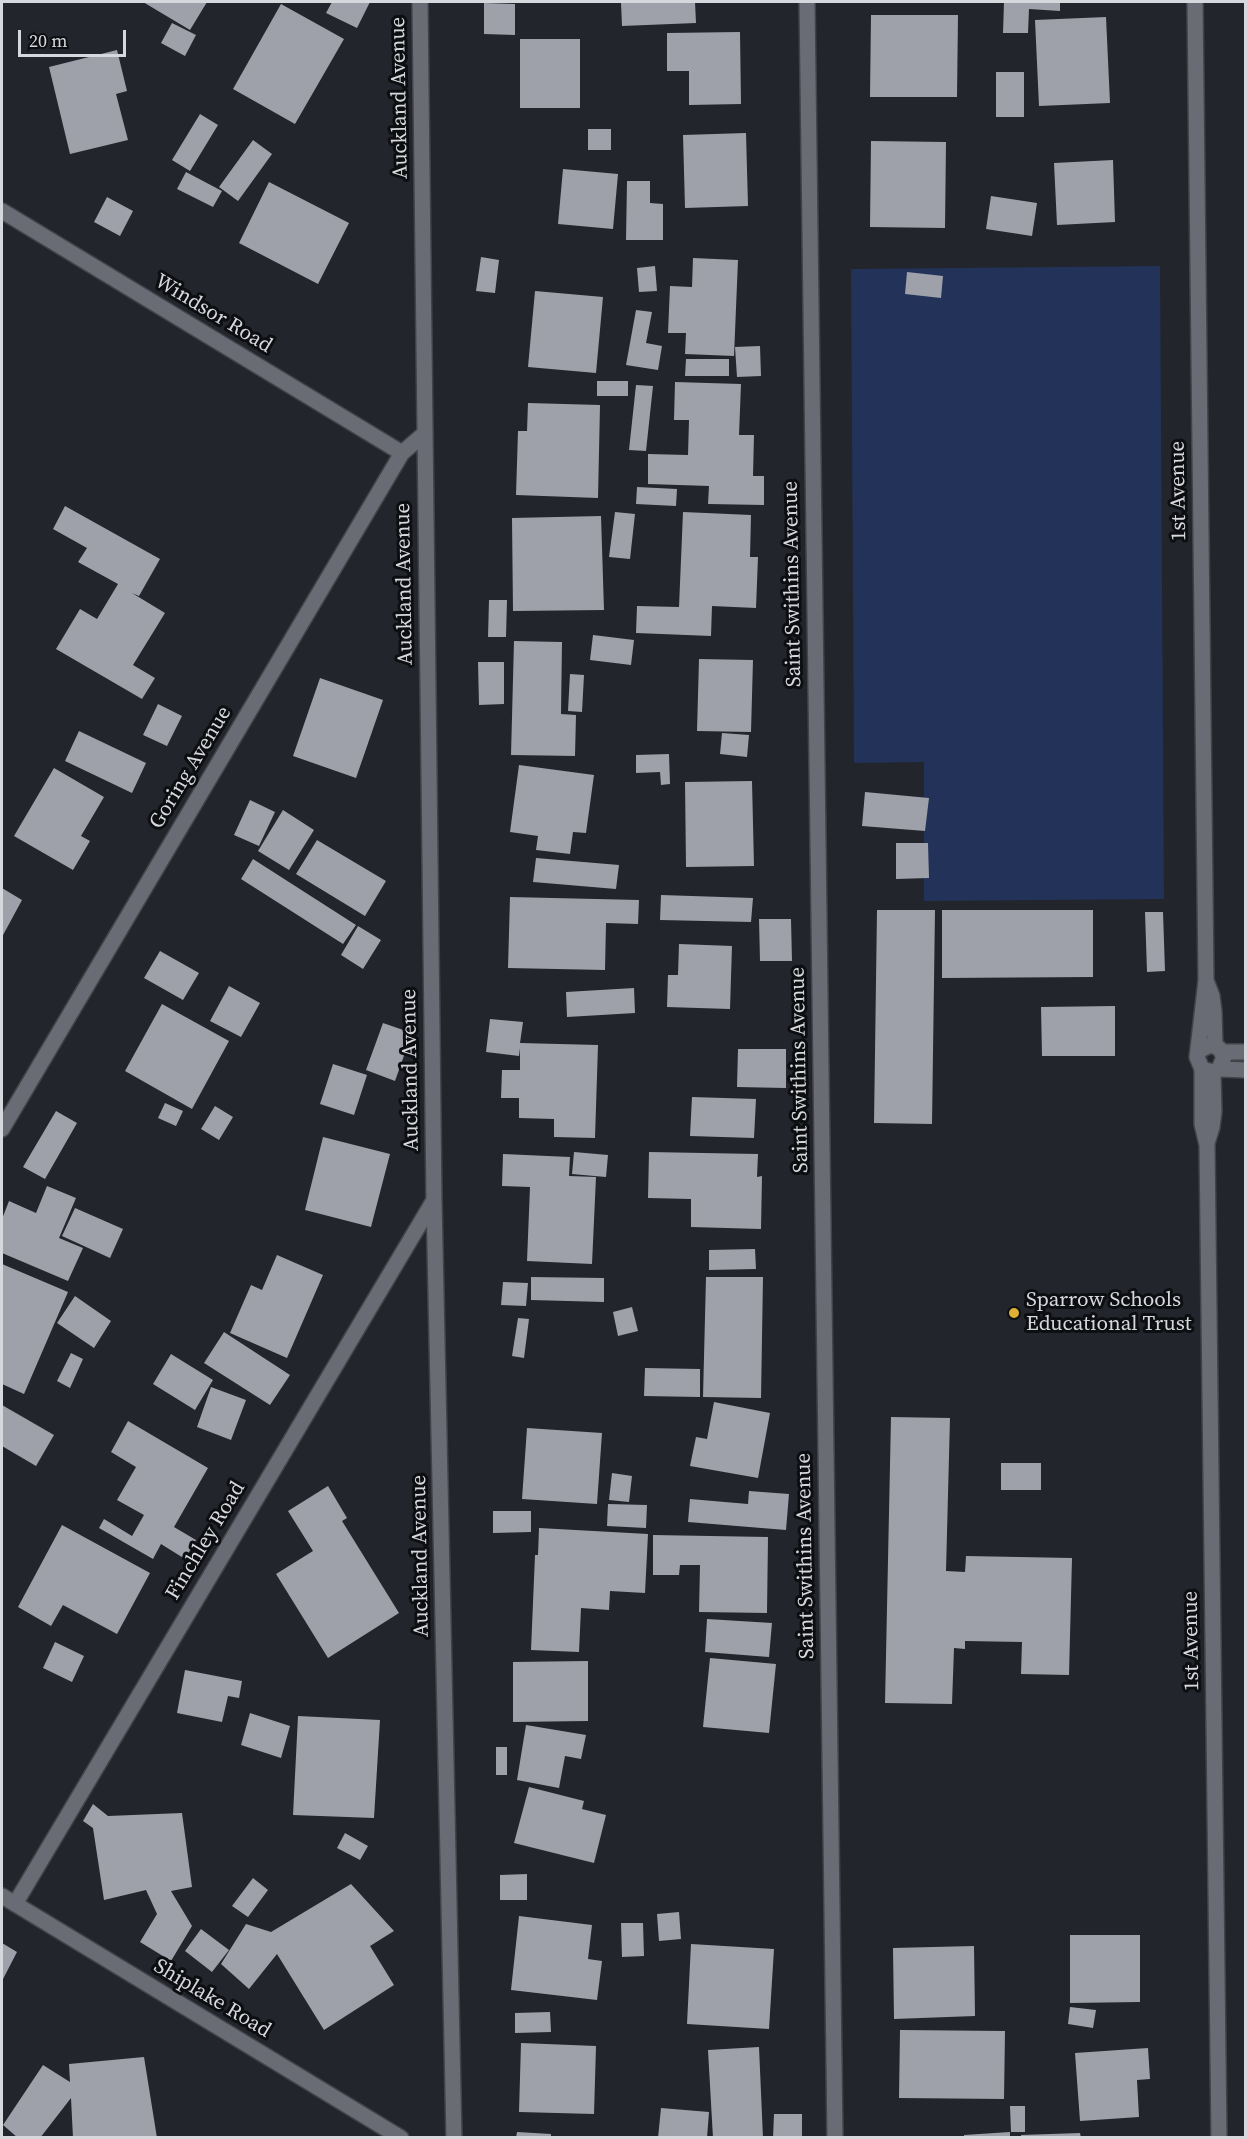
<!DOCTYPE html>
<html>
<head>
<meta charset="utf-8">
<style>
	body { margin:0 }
	#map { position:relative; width:1247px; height:2139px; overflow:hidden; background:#22252b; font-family:"Source Serif 4",serif }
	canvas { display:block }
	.frame { position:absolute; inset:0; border:3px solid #d6d8dd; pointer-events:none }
	.scale { position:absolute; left:18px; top:30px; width:108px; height:27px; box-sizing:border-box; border:3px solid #d6d8dd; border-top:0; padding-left:8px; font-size:18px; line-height:21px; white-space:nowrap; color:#d6d8dd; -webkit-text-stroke:4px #0d0e11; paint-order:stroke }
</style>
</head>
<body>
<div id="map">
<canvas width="1247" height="2139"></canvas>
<div class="frame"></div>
<div class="scale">20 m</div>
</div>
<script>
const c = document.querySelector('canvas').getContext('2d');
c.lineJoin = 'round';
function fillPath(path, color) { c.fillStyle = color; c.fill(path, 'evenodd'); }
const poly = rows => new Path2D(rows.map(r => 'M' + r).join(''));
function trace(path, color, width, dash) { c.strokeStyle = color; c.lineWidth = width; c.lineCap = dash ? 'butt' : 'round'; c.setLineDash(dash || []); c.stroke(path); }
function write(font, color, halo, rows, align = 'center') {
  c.font = font + ' "Source Serif 4",serif'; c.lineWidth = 6; c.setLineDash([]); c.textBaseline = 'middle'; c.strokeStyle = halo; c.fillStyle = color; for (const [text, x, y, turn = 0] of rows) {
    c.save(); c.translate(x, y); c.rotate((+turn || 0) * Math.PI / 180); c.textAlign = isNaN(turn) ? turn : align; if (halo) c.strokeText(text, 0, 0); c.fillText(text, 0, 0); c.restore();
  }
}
fillPath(poly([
	[1160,266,1164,899,924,901,924,762,854,763,851,269]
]), '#233259');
fillPath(poly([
	[143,2,207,2,190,30],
	[332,2,370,2,357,28,326,13],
	[695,2,696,23,622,26,621,3],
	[1004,2,1060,2,1060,11,1029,9,1028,33,1003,33],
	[484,3,515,4,515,35,484,34],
	[281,4,344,39,295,124,233,89],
	[871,15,958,15,957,97,870,97],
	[1106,17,1110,103,1039,106,1035,20],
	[172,23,196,35,185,56,161,43],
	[740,32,741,104,689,105,689,71,667,71,667,33],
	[520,39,580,39,580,108,520,108],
	[117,50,127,91,116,94,128,140,70,154,49,67],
	[996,72,1024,72,1024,117,996,117],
	[200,114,218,125,190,171,172,160],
	[588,129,611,129,611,150,588,150],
	[746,133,748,206,685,208,683,135],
	[253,140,272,154,238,201,219,187],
	[871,141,946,142,945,228,870,227],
	[1113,160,1115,222,1057,225,1054,163],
	[563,169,618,174,613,229,558,224],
	[186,172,222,191,213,207,177,189],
	[627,181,650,181,650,203,663,204,663,240,626,240],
	[269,182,349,223,318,284,239,243],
	[991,196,1037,203,1032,236,986,229],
	[107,197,133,211,120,236,94,222],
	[481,257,499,260,495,293,476,291],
	[693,258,738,260,734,356,685,354,686,333,668,333,670,286,692,287],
	[655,266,657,291,639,292,637,268],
	[907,272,943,276,941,298,905,294],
	[535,291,603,297,596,373,528,367],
	[636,310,652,312,646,343,662,346,658,370,626,365],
	[760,346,761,376,737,377,735,347],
	[686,359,729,359,729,376,685,376],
	[597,381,628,381,628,396,597,396],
	[675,382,741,384,739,435,754,435,753,476,764,476,764,505,708,504,709,486,648,484,648,454,688,455,689,420,674,420],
	[636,385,653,386,646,451,629,450],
	[528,403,600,405,598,498,516,495,518,431,527,431],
	[637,487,677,489,676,506,636,504],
	[65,506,160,559,139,596,132,593,165,613,133,665,155,678,142,699,56,649,80,609,97,619,118,584,78,562,87,548,53,529],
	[615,512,635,514,630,559,609,557],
	[683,512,751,515,750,557,758,557,756,608,712,606,711,636,636,633,637,606,679,607],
	[601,516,604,610,513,611,512,518],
	[489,600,507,600,506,637,488,637],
	[593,635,634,640,631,665,590,660],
	[514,641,562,642,561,714,576,715,575,756,511,755],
	[699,659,753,660,751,732,697,731],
	[478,662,504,662,504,704,479,705],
	[570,674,584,675,582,712,568,711],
	[320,678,383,700,356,778,293,756],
	[158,704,182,716,167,746,143,735],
	[79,731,146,763,132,793,65,761],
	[722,733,749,735,747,757,720,754],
	[669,754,670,784,661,785,660,772,636,773,636,755],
	[519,765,594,775,586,833,573,832,570,854,536,850,538,836,510,832],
	[54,768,104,797,81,836,90,841,73,870,14,836],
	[752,781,754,866,686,867,685,782],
	[865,792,929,798,925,831,862,826],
	[250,800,275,812,259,846,234,835],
	[283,810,314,830,289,870,258,851],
	[317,840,386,881,365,916,296,874],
	[896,843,928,843,929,878,896,879],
	[536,858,619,865,616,889,533,882],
	[253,859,356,925,343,944,241,879],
	[2,888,22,900,2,937],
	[661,895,753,898,751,922,660,920],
	[510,897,639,900,638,924,606,923,605,970,508,968],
	[877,910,935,910,932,1124,874,1123],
	[942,910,1093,910,1093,977,942,978],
	[1145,912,1163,912,1165,971,1147,972],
	[759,919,791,919,792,961,760,961],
	[358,926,381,940,363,969,341,955],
	[679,944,732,946,730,1009,667,1007,668,975,678,975],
	[160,951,199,973,183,1000,144,978],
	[229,986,260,1003,241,1037,210,1021],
	[634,988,635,1013,567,1017,566,992],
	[162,1004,229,1041,192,1109,125,1071],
	[1115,1006,1115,1056,1042,1056,1041,1007],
	[490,1019,523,1022,520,1043,598,1045,595,1138,554,1137,554,1119,519,1118,519,1098,501,1098,502,1070,520,1070,520,1048,519,1056,486,1052],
	[383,1023,412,1033,395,1081,366,1070],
	[738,1049,786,1049,786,1088,737,1087],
	[333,1064,367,1075,354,1115,320,1104],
	[692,1097,756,1099,754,1138,690,1136],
	[165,1103,183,1111,176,1126,158,1118],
	[215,1106,233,1117,219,1140,201,1129],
	[56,1111,77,1123,45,1179,23,1167],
	[323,1137,390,1154,371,1227,305,1210],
	[574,1152,608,1155,606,1177,572,1174],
	[649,1152,758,1154,757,1177,762,1176,761,1229,691,1227,691,1199,648,1198],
	[503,1154,570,1157,569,1176,596,1177,592,1264,527,1261,530,1187,502,1186],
	[47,1186,76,1198,59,1238,83,1248,68,1281,2,1253,2,1219,9,1201,36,1213],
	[75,1208,123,1229,110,1258,62,1236],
	[755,1249,756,1269,709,1270,709,1250],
	[277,1255,323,1275,287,1358,230,1333,251,1285,262,1290],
	[2,1264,68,1292,24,1394,2,1384],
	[531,1277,604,1278,604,1302,531,1300],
	[706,1277,763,1277,761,1398,703,1397],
	[503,1282,528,1283,526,1306,501,1305],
	[75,1296,111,1321,94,1348,57,1323],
	[632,1307,638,1331,618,1336,613,1312],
	[518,1318,529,1319,524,1358,512,1356],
	[224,1332,290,1375,270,1405,204,1363],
	[71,1353,83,1359,70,1388,57,1381],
	[171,1354,213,1380,195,1410,153,1384],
	[645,1368,700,1369,700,1397,644,1396],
	[211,1387,246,1400,231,1440,197,1427],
	[714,1402,770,1413,758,1478,690,1466,696,1437,707,1439],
	[2,1405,54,1435,36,1466,2,1446],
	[891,1417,950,1418,946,1571,965,1572,966,1556,1072,1558,1069,1675,1021,1674,1022,1642,965,1641,965,1649,954,1648,952,1704,885,1703],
	[128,1421,208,1468,174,1527,196,1540,185,1559,161,1544,153,1559,99,1528,104,1519,132,1536,144,1515,117,1500,136,1467,111,1452],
	[527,1428,602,1433,597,1504,522,1499],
	[1001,1463,1041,1463,1041,1490,1001,1490],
	[612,1473,632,1476,629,1502,609,1500],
	[328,1486,347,1518,342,1521,399,1613,328,1658,276,1574,313,1551,288,1511],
	[749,1491,789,1494,786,1530,688,1522,690,1499,748,1504],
	[608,1504,647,1505,646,1528,607,1526],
	[493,1511,531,1511,531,1532,493,1533],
	[62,1525,150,1573,117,1634,63,1605,51,1626,18,1607],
	[539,1528,648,1534,645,1593,610,1591,609,1610,581,1608,579,1652,531,1650,535,1555,538,1555],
	[653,1535,768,1537,767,1613,699,1612,700,1565,680,1565,679,1575,653,1575],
	[707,1619,772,1623,769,1657,705,1652],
	[55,1642,84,1656,72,1682,43,1668],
	[710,1658,776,1664,769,1733,703,1727],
	[588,1661,588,1721,513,1722,513,1662],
	[185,1670,242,1681,239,1698,228,1696,222,1722,177,1713],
	[250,1713,290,1726,281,1758,241,1745],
	[298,1716,380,1720,374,1818,293,1815],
	[526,1725,586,1735,581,1759,565,1756,559,1788,517,1780],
	[496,1747,507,1747,507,1775,496,1775],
	[529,1787,584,1801,582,1809,606,1815,594,1863,514,1843],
	[93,1804,108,1816,182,1813,192,1887,171,1891,192,1926,171,1961,140,1942,157,1914,146,1890,104,1900,93,1828,83,1821],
	[345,1833,368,1846,360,1860,337,1848],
	[527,1874,527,1900,500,1900,500,1875],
	[253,1878,268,1890,248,1917,232,1906],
	[351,1884,394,1931,370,1946,394,1985,324,2030,277,1954,249,1989,221,1964,246,1924,271,1932],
	[679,1912,681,1939,659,1941,657,1914],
	[519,1916,592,1925,588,1959,602,1961,597,2000,511,1990],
	[621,1923,643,1923,644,1956,622,1957],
	[201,1929,229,1950,212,1972,185,1951],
	[1070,1935,1140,1935,1140,2002,1070,2003],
	[2,1943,17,1952,2,1981],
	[691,1944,774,1949,769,2029,687,2024],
	[974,1946,975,2016,894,2019,893,1948],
	[1070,2007,1096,2010,1093,2028,1068,2024],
	[550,2012,551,2032,515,2033,515,2013],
	[900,2030,1005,2031,1004,2099,899,2098],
	[521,2043,596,2046,594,2114,519,2112],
	[759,2047,763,2138,713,2138,708,2050],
	[1148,2048,1150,2079,1137,2080,1139,2117,1080,2121,1075,2053],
	[144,2057,157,2138,73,2138,71,2098,40,2138,18,2138,3,2125,43,2065,70,2082,69,2064],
	[1010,2106,1025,2106,1025,2132,1011,2132],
	[661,2108,709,2112,707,2138,658,2138],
	[774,2114,802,2114,802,2138,773,2138],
	[517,2132,551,2134,551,2138,516,2138],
	[1010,2132,1010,2138,964,2138,964,2135],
	[1080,2133,1081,2138,1021,2138,1021,2135]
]), '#9ea1aa');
const minor = poly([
	[420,2,434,1200,454,2138],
	[807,2,835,2138],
	[1195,2,1206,980,1197,1057,1202,1069,1213,1072,1219,1069,1224,1057,1219,1048,1210,1045,1199,1051],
	[2,211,402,453],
	[1207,983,1212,996,1214,1011,1215,1046],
	[1222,1052,1246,1052],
	[1202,1069,1202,1124,1207,1145,1219,2138],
	[1219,1069,1246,1070],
	[2,1129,402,453,424,434],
	[1207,1143,1212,1127,1214,1112,1213,1072],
	[2,1896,401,2138],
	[15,1904,434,1200]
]);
trace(minor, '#414348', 18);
trace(minor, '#696c74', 15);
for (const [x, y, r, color] of [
	[1014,1313,6,"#dfb034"]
]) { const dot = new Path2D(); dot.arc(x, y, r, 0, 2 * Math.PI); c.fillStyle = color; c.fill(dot); trace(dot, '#0d0e11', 2); }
write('21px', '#d6d8dd', '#0d0e11', [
	["Auckland Avenue",400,98,-91],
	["Windsor Road",213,314,31],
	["1st Avenue",1179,491,-91],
	["Auckland Avenue",405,584,-91],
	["Saint Swithins Avenue",793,584,-91],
	["Goring Avenue",191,768,-59],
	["Auckland Avenue",411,1070,-91],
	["Saint Swithins Avenue",800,1070,-91],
	["Finchley Road",206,1541,-59],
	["Auckland Avenue",421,1556,-91],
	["Saint Swithins Avenue",806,1556,-91],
	["1st Avenue",1192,1641,-91],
	["Shiplake Road",212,1999,31]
]);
write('21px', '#d6d8dd', '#0d0e11', [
	["Sparrow Schools",1026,1301],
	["Educational Trust",1026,1325]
], 'left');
</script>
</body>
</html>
